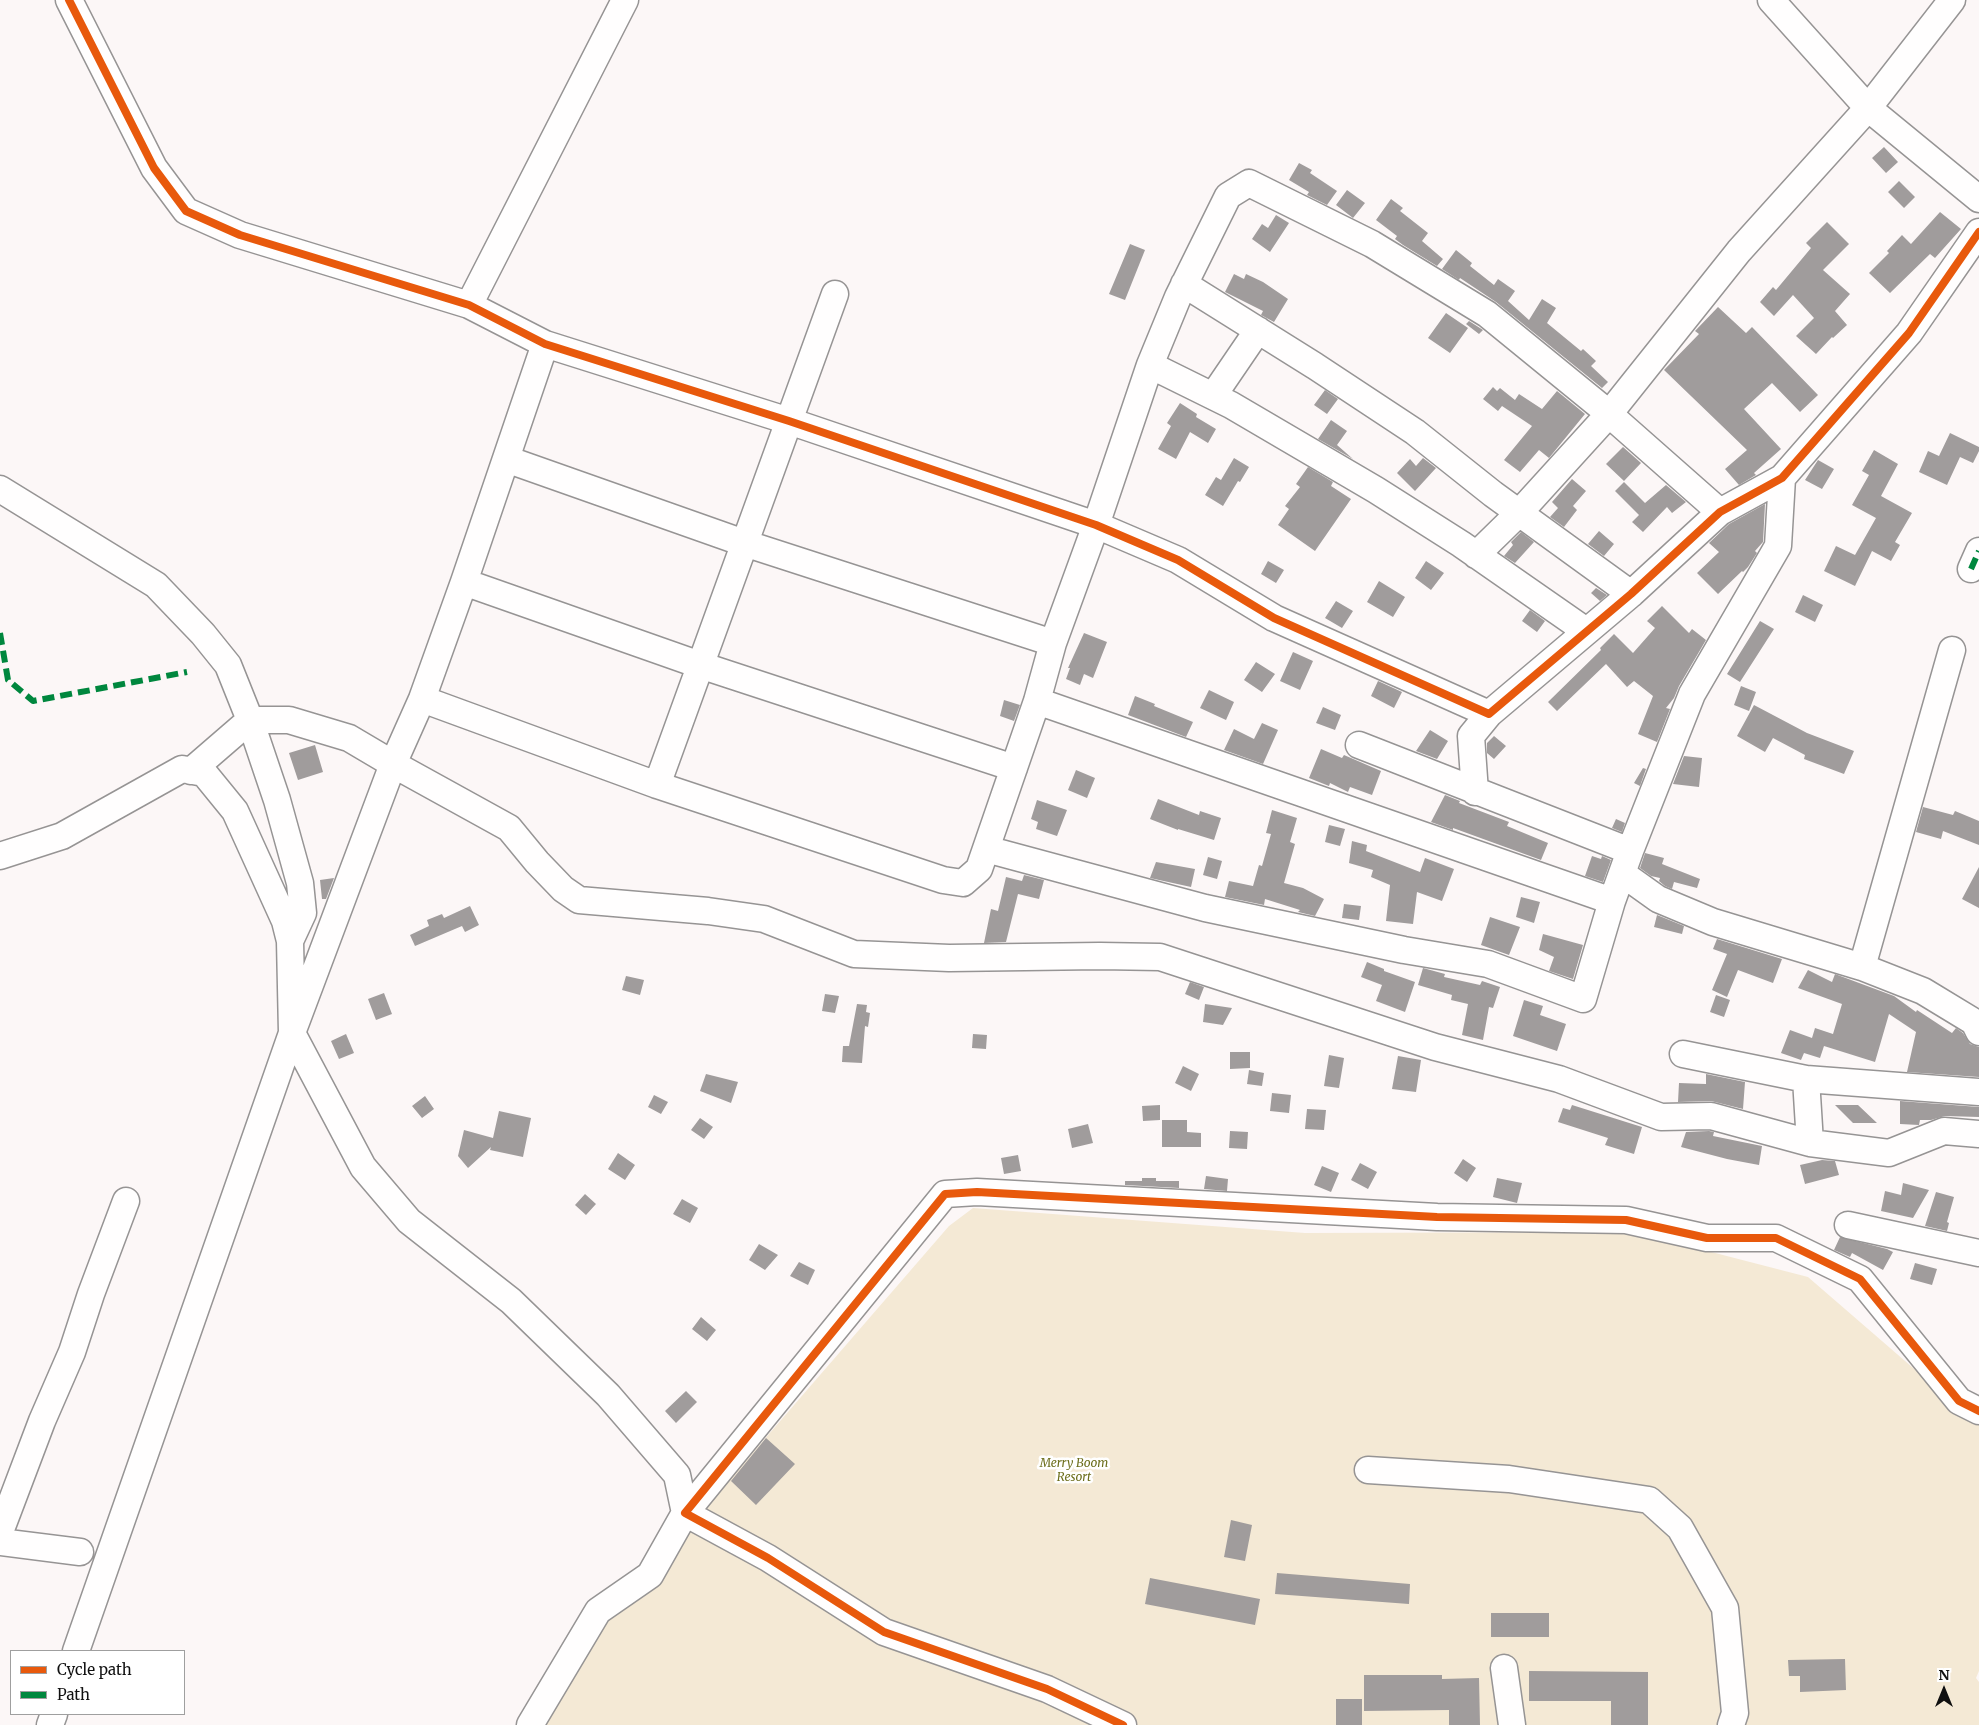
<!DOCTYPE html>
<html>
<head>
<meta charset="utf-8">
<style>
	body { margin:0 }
	#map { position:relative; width:1979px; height:1725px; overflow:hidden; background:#fcf7f7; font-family:Merriweather,serif }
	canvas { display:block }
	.legend { position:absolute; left:10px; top:1650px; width:175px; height:65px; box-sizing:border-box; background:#fff; border:1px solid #9f9f9f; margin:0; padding:6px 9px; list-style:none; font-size:15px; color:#101010 }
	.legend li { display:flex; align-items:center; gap:10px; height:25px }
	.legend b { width:25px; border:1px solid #9f9f9f }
	.north { position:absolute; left:1919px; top:1665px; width:50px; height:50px; -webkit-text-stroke:4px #fff; paint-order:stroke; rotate:0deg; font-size:14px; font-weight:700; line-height:20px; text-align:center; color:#101010 }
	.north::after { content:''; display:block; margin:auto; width:18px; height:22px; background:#101010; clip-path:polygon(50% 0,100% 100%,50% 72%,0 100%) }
</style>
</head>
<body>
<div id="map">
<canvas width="1979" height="1725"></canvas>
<ul class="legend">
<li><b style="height:6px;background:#e8590c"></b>Cycle path</li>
<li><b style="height:6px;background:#00873e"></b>Path</li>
</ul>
<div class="north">N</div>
</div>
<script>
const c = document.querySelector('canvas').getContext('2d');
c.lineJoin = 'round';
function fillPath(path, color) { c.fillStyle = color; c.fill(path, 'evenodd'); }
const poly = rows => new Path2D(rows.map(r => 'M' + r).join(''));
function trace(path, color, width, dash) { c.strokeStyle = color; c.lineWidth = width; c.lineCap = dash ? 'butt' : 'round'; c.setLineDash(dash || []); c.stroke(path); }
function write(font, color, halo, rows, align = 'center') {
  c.font = font + ' Merriweather,serif'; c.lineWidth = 5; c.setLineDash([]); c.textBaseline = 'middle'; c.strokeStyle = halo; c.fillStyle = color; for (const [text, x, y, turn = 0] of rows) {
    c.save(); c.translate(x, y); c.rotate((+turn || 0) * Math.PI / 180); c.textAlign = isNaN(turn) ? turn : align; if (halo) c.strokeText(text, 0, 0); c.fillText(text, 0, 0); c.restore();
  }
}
fillPath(poly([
	[973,1208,1305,1233,1634,1232,1808,1277,1979,1425,1979,1671,1976,1678,1979,1682,1979,1725,546,1725,601,1628,949,1226]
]), '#f4e9d5');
fillPath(poly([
	[1884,147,1898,162,1886,173,1872,158],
	[1299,163,1312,170,1310,173,1337,191,1327,205,1307,195,1309,192,1289,180],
	[1899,181,1915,197,1904,208,1888,192],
	[1347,190,1365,203,1353,218,1336,205],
	[1391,199,1403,208,1400,211,1428,233,1422,241,1443,259,1437,266,1403,245,1395,239,1397,236,1376,220],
	[1940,212,1961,229,1935,258,1930,254,1890,293,1869,273,1889,253,1887,251,1902,235,1911,244],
	[1276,215,1289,223,1270,252,1252,239,1262,224,1268,228],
	[1827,222,1849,244,1823,270,1850,294,1835,311,1847,325,1833,338,1832,337,1816,354,1796,336,1814,318,1793,295,1774,316,1760,302,1773,287,1776,290,1811,248,1806,243],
	[1130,244,1145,250,1125,300,1109,294],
	[1456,250,1472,263,1470,266,1494,285,1498,279,1515,291,1508,301,1529,320,1542,299,1556,308,1547,323,1581,351,1583,349,1596,361,1591,366,1608,382,1602,388,1496,302,1460,278,1459,280,1442,269],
	[1234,274,1244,279,1246,274,1263,282,1288,299,1274,322,1261,315,1263,311,1225,292],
	[1718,307,1746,333,1752,327,1818,395,1800,412,1772,383,1744,409,1781,449,1754,473,1756,475,1739,485,1725,469,1747,450,1664,370,1699,334,1695,331],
	[1446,313,1468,328,1450,353,1428,338],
	[1469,321,1483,330,1479,334,1466,324],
	[1493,387,1497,391,1500,388,1515,400,1519,394,1542,409,1557,391,1585,414,1549,458,1539,450,1520,472,1504,460,1532,426,1502,406,1498,411,1483,399],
	[1325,390,1338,399,1327,414,1314,405],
	[1180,403,1197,414,1196,417,1216,429,1208,443,1190,432,1176,459,1158,449,1171,426,1167,423],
	[1331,420,1347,431,1337,445,1353,459,1318,439],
	[1950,433,1979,447,1979,451,1973,463,1960,457,1947,485,1919,472,1928,451,1939,456],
	[1623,447,1641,463,1624,481,1606,464],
	[1874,450,1898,464,1881,496,1912,513,1895,542,1900,545,1891,561,1872,551,1855,586,1824,571,1836,546,1855,555,1876,518,1852,505,1869,475,1862,471],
	[1234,458,1249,467,1240,482,1238,481,1223,506,1205,495,1216,477,1221,480],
	[1423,458,1436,468,1415,491,1397,473,1410,459,1416,466],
	[1818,460,1834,469,1822,489,1805,480],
	[1308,467,1333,482,1331,486,1351,499,1315,551,1278,525,1289,509,1285,506,1300,487,1296,484],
	[1572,479,1586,491,1573,506,1577,510,1564,527,1550,517,1558,508,1552,502],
	[1624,482,1645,503,1666,485,1686,502,1672,513,1667,507,1643,532,1632,522,1639,515,1615,491],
	[1765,504,1763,542,1755,551,1757,553,1748,567,1743,572,1742,571,1718,594,1697,573,1719,552,1709,543,1729,524],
	[1599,531,1614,544,1604,556,1588,544],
	[1521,532,1534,542,1515,563,1504,556,1513,545,1511,542],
	[1268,561,1284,570,1276,583,1261,574],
	[1426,561,1444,573,1431,590,1415,578],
	[1379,581,1405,597,1393,617,1367,602],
	[1596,588,1607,595,1600,601,1591,593],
	[1803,595,1823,605,1815,622,1795,612],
	[1336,601,1353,611,1342,628,1325,618],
	[1662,606,1689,633,1692,629,1706,640,1679,686,1674,698,1666,708,1670,709,1657,742,1638,734,1653,696,1634,681,1627,687,1606,664,1557,711,1548,702,1601,650,1600,648,1614,634,1633,653,1655,628,1647,621],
	[1530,610,1545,621,1537,632,1522,621],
	[1760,621,1774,629,1740,682,1727,674],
	[1084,633,1107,642,1093,678,1084,674,1080,685,1066,679,1070,668,1068,668],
	[1293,652,1313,661,1300,690,1280,681],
	[1256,662,1275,674,1262,692,1244,680],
	[1378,681,1402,692,1394,708,1371,696],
	[1741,686,1756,692,1749,711,1734,705],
	[1209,690,1234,702,1226,720,1200,708],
	[1135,696,1155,704,1154,706,1193,722,1186,737,1128,715],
	[1004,700,1020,705,1014,721,1000,716],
	[1754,705,1807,733,1854,751,1844,774,1804,759,1805,755,1773,738,1765,752,1737,736],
	[1323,707,1341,715,1335,730,1316,723],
	[1262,723,1278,730,1263,764,1224,750,1234,729,1254,739],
	[1430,730,1448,741,1437,759,1416,751],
	[1494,736,1506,746,1494,759,1487,753,1487,743],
	[315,745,323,772,298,780,289,753],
	[1321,749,1342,758,1344,755,1381,771,1372,795,1350,787,1348,792,1330,783,1329,786,1309,778],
	[1684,756,1702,758,1699,787,1673,784],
	[1643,768,1646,769,1640,786,1634,783],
	[1076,770,1095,778,1087,798,1068,790],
	[1445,795,1460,801,1459,803,1509,822,1507,826,1548,843,1541,860,1453,828,1453,830,1431,822],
	[1158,799,1199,815,1200,811,1221,818,1214,840,1178,829,1178,830,1150,819],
	[1037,800,1067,810,1057,836,1036,829,1038,822,1031,819],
	[1923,807,1953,815,1955,811,1979,821,1979,845,1943,831,1941,839,1916,832],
	[1272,810,1297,818,1290,842,1295,844,1284,883,1303,888,1324,899,1315,916,1298,912,1300,910,1265,899,1264,905,1225,897,1229,881,1253,886,1259,865,1262,866,1271,834,1266,833],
	[1616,819,1625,823,1622,832,1612,828],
	[1329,825,1345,829,1340,846,1325,842],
	[1352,841,1367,845,1366,851,1420,872,1425,858,1454,869,1442,901,1417,892,1413,924,1386,921,1390,885,1371,877,1373,870,1349,863],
	[1645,853,1664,858,1662,864,1700,879,1697,888,1674,882,1672,889,1665,886,1659,881,1660,878,1651,876,1640,868],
	[1592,856,1601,859,1602,856,1611,860,1603,882,1585,876],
	[1208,857,1222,861,1217,879,1203,875],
	[1156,862,1195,869,1191,887,1150,878],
	[1979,867,1979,908,1962,899],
	[1024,875,1044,880,1039,899,1018,894,1006,942,984,943,991,909,998,911,1006,877,1022,881],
	[334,878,326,899,322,899,320,880],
	[1521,897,1540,902,1534,923,1516,917],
	[1344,904,1361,906,1359,920,1342,918],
	[470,906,479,925,465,932,462,926,415,946,410,935,429,926,427,920,442,914,444,918],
	[1657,915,1684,926,1682,934,1654,927],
	[1490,917,1520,927,1509,955,1481,945],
	[1543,934,1583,945,1573,979,1549,971,1554,957,1539,950],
	[1717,939,1782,959,1773,983,1738,970,1727,997,1712,990,1727,954,1713,949],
	[1367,962,1384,969,1384,971,1415,982,1405,1012,1376,1001,1382,985,1361,977],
	[1423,968,1445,974,1444,977,1480,985,1482,981,1500,987,1493,1008,1489,1007,1483,1040,1462,1035,1468,1004,1451,1000,1452,995,1418,985],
	[1808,970,1832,982,1835,974,1894,996,1916,1012,1917,1010,1952,1033,1956,1028,1963,1033,1970,1044,1979,1047,1979,1077,1907,1072,1916,1032,1889,1014,1875,1062,1824,1046,1820,1058,1804,1053,1801,1060,1781,1053,1790,1030,1812,1038,1815,1028,1833,1034,1842,1004,1798,988],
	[626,976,644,980,640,995,622,990],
	[1190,982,1204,987,1199,1000,1185,994],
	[384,993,392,1014,376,1020,368,999],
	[825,994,839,996,835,1013,822,1011],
	[1716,995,1730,1000,1724,1017,1710,1012],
	[1524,1000,1543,1006,1540,1015,1566,1024,1557,1051,1513,1036],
	[857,1004,867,1005,866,1012,870,1013,868,1027,865,1026,862,1063,842,1062,843,1046,849,1046],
	[1205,1004,1232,1008,1223,1025,1203,1022],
	[346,1034,354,1053,339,1059,331,1041],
	[973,1034,987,1035,986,1049,972,1048],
	[1230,1052,1250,1052,1250,1068,1230,1069],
	[1329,1055,1344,1058,1339,1088,1324,1086],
	[1398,1056,1421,1060,1416,1092,1392,1089],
	[1183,1066,1199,1074,1191,1091,1175,1083],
	[1249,1070,1264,1073,1262,1086,1247,1084],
	[706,1074,738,1082,731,1103,700,1091],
	[1706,1074,1745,1082,1743,1109,1711,1101,1678,1102,1679,1083,1706,1084],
	[1272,1093,1291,1095,1289,1113,1270,1111],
	[654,1095,668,1102,661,1114,648,1107],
	[425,1096,434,1109,422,1118,412,1106],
	[1900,1101,1979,1107,1979,1117,1945,1116,1931,1120,1920,1120,1919,1125,1900,1124],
	[1160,1105,1160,1120,1143,1121,1142,1106],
	[1572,1105,1642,1127,1634,1154,1605,1145,1608,1138,1558,1122,1563,1108,1570,1110],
	[1835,1105,1858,1105,1877,1123,1853,1123],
	[1307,1109,1326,1110,1324,1130,1305,1129],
	[499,1111,531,1118,523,1157,490,1150,491,1147,468,1168,458,1156,464,1130,493,1138],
	[700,1118,713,1127,704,1139,691,1130],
	[1162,1120,1187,1120,1187,1132,1201,1133,1201,1147,1162,1147],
	[1088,1124,1093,1143,1072,1148,1068,1129],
	[1230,1131,1248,1132,1247,1149,1229,1148],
	[1709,1131,1714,1132,1713,1136,1762,1146,1759,1165,1727,1159,1681,1147,1686,1132],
	[618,1153,635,1165,625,1180,608,1169],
	[1018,1155,1021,1171,1004,1174,1001,1158],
	[1463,1159,1476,1168,1467,1182,1454,1173],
	[1822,1160,1835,1161,1839,1175,1805,1184,1800,1165],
	[1360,1163,1377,1172,1368,1189,1351,1180],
	[1322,1166,1339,1173,1331,1192,1314,1185],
	[1206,1176,1228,1179,1227,1191,1204,1189],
	[1142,1178,1156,1178,1156,1181,1179,1181,1179,1188,1125,1185,1125,1181,1142,1181],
	[1497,1178,1522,1183,1517,1203,1493,1197],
	[1903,1183,1929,1190,1913,1218,1881,1211,1885,1191,1901,1195],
	[1936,1192,1954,1197,1947,1222,1949,1223,1947,1231,1925,1226],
	[585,1194,596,1204,586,1215,575,1205],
	[682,1199,698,1208,690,1223,673,1214],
	[1840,1237,1887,1249,1893,1252,1883,1270,1852,1253,1850,1257,1834,1250],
	[759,1244,778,1255,765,1270,749,1260],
	[799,1262,815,1270,808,1285,790,1276],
	[1915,1263,1937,1269,1932,1285,1910,1279],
	[701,1317,716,1330,707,1341,692,1329],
	[686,1391,697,1402,676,1423,665,1411],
	[766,1438,795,1464,756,1505,731,1481],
	[1231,1520,1252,1525,1245,1561,1224,1557],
	[1277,1573,1410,1584,1409,1604,1275,1594],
	[1150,1578,1260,1599,1255,1625,1145,1604],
	[1491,1613,1549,1613,1549,1637,1491,1637],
	[1845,1659,1846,1690,1800,1692,1800,1676,1789,1676,1788,1660],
	[1529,1671,1648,1672,1648,1725,1611,1725,1611,1701,1529,1701],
	[1364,1675,1442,1675,1442,1679,1479,1678,1480,1725,1449,1725,1449,1710,1364,1711],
	[1336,1699,1362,1699,1362,1725,1336,1725]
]), '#a09c9c');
const minor = poly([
	[69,0,154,168,186,211,240,235,469,305,545,344,789,421,1096,525,1178,560,1274,618,1489,714,1631,594,1720,512,1782,478,1909,333,1979,232],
	[1771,0,1868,108,1979,199],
	[1184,284,1315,366,1415,432,1493,494,1631,594],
	[469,305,625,0],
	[1150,365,1231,405,1376,490,1461,544,1586,631],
	[1213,396,1258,330],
	[506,459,744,543,1053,643],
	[0,489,156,585,203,634,228,665,250,720,277,800,300,883,303,913,290,941],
	[1476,555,1519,513,1609,414,1739,251,1868,108,1952,0],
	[1971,569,1979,551],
	[464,582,700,665,1014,768],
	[422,699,657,785,943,880,963,883,979,869,1037,701,1053,643,1096,525,1150,365,1178,297,1228,196,1249,183,1372,244,1487,314,1601,407,1720,512],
	[1037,701,1612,901,1630,851,1692,694,1778,546,1782,478],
	[1359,745,1630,851],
	[191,771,250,720,289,720,349,738,393,764,509,828,537,862,563,889,579,900,708,911,764,919,854,954,949,958,1100,956,1160,957,1435,1047,1559,1079,1661,1117,1711,1116,1810,1143,1806,1079],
	[657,785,835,294],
	[1475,792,1471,736,1489,714],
	[986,849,1205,908,1404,950,1488,964,1583,999,1612,901],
	[0,856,62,836,182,769,204,773,235,811,285,921,290,941,292,1033,363,1167,409,1221,511,1301,608,1395,677,1475,685,1513,650,1575,598,1611,530,1725],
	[1623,874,1658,899,1713,922,1862,967,1923,991,1974,1022,1979,1032],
	[1862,967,1952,650],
	[1683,1054,1806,1079,1979,1092],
	[1810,1143,1889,1153,1944,1131,1979,1134],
	[1848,1225,1979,1253],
	[1368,1470,1509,1479,1649,1500,1680,1528,1725,1608,1735,1713,1731,1725],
	[0,1532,42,1421,72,1352,91,1294,126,1201],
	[0,1542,80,1552],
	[76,1651,292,1033,393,764,422,699,464,582,545,344],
	[1504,1668,1512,1725],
	[50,1725,54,1714],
	[1123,1725,1047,1689,884,1632,768,1558,685,1513,945,1194,977,1192,1437,1217,1626,1220,1707,1238,1776,1238,1860,1279,1959,1401,1979,1411]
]);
trace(minor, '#969494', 29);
trace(minor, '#fffefe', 26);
trace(poly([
	[1971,569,1979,551],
	[0,633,8,680,33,701,187,672]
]), '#00873e', 6, [12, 6]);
trace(poly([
	[69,0,154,168,186,211,240,235,469,305,545,344,789,421,1096,525,1178,560,1274,618,1489,714,1631,594,1720,512,1782,478,1909,333,1979,232],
	[1123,1725,1047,1689,884,1632,768,1558,685,1513,945,1194,977,1192,1437,1217,1626,1220,1707,1238,1776,1238,1860,1279,1959,1401,1979,1411]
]), '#e8590c', 8);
write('italic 12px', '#6c6e1b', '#fff', [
	["Merry Boom",1074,1464],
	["Resort",1074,1478]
]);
</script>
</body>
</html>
